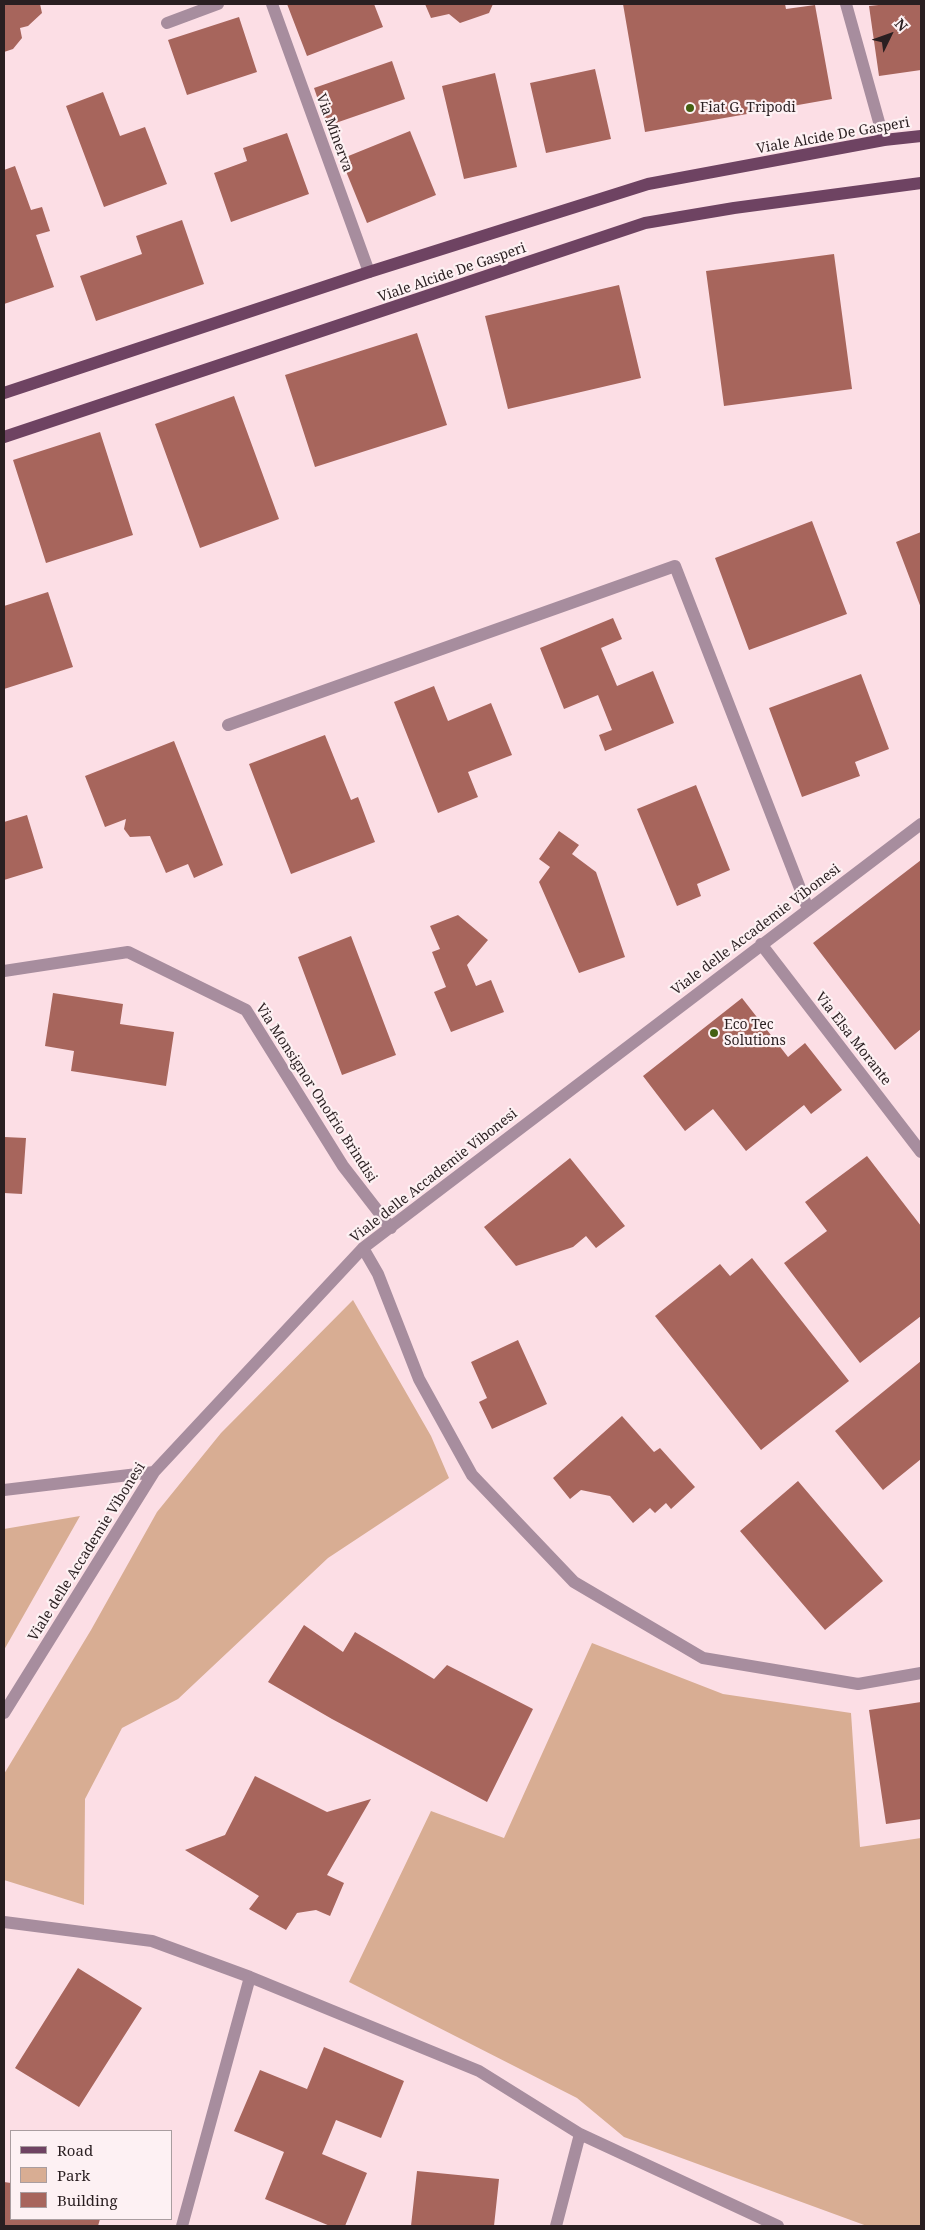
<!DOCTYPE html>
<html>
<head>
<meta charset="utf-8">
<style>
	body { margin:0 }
	#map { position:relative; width:925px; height:2230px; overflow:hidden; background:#fcdee5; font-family:"Noto Serif",serif }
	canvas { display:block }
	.frame { position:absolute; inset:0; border:5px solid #2a1f21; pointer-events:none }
	.legend { position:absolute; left:10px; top:2130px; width:162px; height:90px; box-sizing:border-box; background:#fdf1f3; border:1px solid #a99d9f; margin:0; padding:6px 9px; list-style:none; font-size:15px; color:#2a1f21 }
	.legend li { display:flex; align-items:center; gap:10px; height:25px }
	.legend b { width:25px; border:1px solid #a99d9f }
	.north { position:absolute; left:865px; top:10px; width:50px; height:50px; -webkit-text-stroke:4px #fdf1f3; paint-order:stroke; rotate:48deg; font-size:14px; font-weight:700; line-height:20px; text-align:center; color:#2a1f21 }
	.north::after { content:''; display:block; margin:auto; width:18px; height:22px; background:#2a1f21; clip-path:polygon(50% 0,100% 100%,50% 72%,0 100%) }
</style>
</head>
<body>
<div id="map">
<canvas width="925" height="2230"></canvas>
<div class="frame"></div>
<ul class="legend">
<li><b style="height:6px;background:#6e4362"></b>Road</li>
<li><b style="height:14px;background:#d8ad93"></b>Park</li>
<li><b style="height:14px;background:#a7655c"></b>Building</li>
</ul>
<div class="north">N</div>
</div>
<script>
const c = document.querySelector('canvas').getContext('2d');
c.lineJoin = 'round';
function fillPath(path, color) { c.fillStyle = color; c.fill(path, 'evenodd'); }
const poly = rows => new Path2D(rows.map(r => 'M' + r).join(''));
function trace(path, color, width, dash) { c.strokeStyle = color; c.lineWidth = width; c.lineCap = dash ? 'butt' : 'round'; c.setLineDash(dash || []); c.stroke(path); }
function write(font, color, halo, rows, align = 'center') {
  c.font = font + ' "Noto Serif",serif'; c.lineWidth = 4.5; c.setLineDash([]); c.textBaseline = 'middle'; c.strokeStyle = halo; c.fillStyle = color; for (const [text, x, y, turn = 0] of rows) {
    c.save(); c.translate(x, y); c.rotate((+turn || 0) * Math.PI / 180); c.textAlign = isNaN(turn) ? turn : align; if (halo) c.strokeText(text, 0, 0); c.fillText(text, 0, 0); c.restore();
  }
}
fillPath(poly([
	[353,1300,431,1436,449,1478,328,1558,178,1699,122,1728,85,1799,84,1905,4,1880,4,1774,91,1630,157,1512,221,1433],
	[80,1516,4,1650,4,1529],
	[592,1643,723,1694,851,1713,860,1847,921,1838,921,2226,867,2226,624,2137,577,2098,349,1982,431,1811,504,1838]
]), '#d8ad93');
fillPath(poly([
	[4,4,40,4,42,13,28,26,20,28,22,38,13,49,4,52],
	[287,4,374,4,383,27,307,56],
	[425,4,493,4,489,13,460,23,449,14,431,18],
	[623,4,785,4,786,9,815,5,832,99,645,132],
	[888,4,921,4,921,70,879,76,869,6],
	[239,17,257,72,187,95,168,40],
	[392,61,405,99,327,126,314,88],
	[595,69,611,139,546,153,530,83],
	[495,73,517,167,464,179,442,86],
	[103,92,120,136,145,127,167,184,104,207,66,106],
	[410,131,436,195,367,223,341,159],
	[287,133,309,194,231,222,214,173,247,161,243,148],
	[15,166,31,210,42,207,50,231,36,235,54,287,4,304,4,170],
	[182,220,204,284,96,321,80,276,142,254,136,236],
	[834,254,852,389,724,406,706,271],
	[619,285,641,378,508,409,485,316],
	[417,333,447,425,315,467,285,375],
	[234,396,279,519,200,548,155,424],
	[100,432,133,535,46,563,13,460],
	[812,521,847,614,749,650,715,558],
	[921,532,921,608,896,542],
	[48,592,73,667,4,689,4,606],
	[613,618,622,639,601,648,617,686,653,671,674,723,605,751,599,735,612,730,598,695,564,709,540,648],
	[861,674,889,749,855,762,860,776,802,797,769,708],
	[434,686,448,721,491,703,512,755,468,772,478,797,438,813,394,702],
	[325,735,351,800,358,797,375,842,291,874,249,764],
	[174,741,223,865,194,878,188,864,166,873,150,836,130,837,124,829,126,819,105,827,85,776],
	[696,785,730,870,697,884,701,896,677,906,637,809],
	[27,815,43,868,4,880,4,822],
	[559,831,579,845,572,854,596,872,625,957,579,973,539,882,550,867,539,859],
	[921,860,921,1029,895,1050,813,943],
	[458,915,488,940,467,965,476,986,491,980,504,1012,451,1032,434,992,446,987,432,952,440,949,430,926],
	[351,936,396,1055,342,1075,298,957],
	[53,993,123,1004,120,1024,174,1032,166,1086,71,1071,74,1051,45,1046],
	[742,998,788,1057,805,1043,842,1090,811,1114,804,1105,746,1151,713,1109,685,1131,643,1076],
	[4,1137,26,1138,22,1194,4,1193],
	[867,1156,921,1226,921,1316,860,1363,784,1263,827,1231,805,1202],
	[570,1158,625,1226,596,1248,586,1236,573,1247,516,1266,484,1227],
	[752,1258,849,1381,761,1450,655,1316,720,1264,730,1276],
	[518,1340,547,1404,492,1429,479,1402,487,1398,471,1362],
	[921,1361,921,1459,883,1490,835,1431],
	[622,1416,654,1452,660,1448,695,1487,671,1509,666,1503,655,1513,650,1508,633,1523,610,1496,581,1490,570,1499,553,1478],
	[798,1481,883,1581,825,1630,740,1531],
	[304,1625,343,1652,355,1632,434,1679,447,1665,533,1709,487,1802,332,1719,268,1682],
	[921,1702,921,1819,886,1824,869,1710],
	[255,1776,327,1812,371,1799,327,1875,344,1883,330,1916,316,1910,297,1913,286,1930,249,1909,259,1896,185,1850,225,1835],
	[78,1968,142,2008,79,2107,15,2068],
	[324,2047,404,2081,381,2138,336,2120,322,2154,367,2173,345,2226,330,2226,265,2199,284,2152,234,2131,260,2070,307,2089],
	[417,2171,499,2179,494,2226,411,2226],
	[4,2182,11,2183,11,2219,100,2219,98,2226,4,2226]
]), '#a7655c');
trace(poly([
	[272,4,369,272],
	[846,4,884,140],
	[167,23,218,4],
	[228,725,675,566,808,909],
	[761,944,921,1152],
	[4,971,128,952,246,1010,343,1166,391,1228],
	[363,1248,378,1274,419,1379,472,1475,574,1582,703,1658,858,1684,921,1673],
	[4,1490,154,1472],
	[4,1713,154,1472,363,1248,921,824],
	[4,1922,152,1941,250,1977,479,2071,580,2134,778,2226],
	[182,2226,250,1977],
	[556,2226,580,2134]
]), '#a78d9e', 12);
trace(poly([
	[4,393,369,272,648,184,884,140,921,136],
	[4,437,645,223,734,208,921,183]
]), '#6e4362', 12);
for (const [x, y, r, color] of [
	[690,108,5,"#446012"],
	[714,1033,5,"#446012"]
]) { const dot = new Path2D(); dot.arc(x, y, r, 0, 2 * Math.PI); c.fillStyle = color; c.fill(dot); trace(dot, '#fdf1f3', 2); }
write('14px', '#2a1f21', '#fdf1f3', [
	["Fiat G. Tripodi",700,108],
	["Eco Tec",724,1025],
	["Solutions",724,1041]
], 'left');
write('14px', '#2a1f21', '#fdf1f3', [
	["Via Minerva",334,133,70],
	["Viale Alcide De Gasperi",833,136,-10],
	["Viale Alcide De Gasperi",452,273,-19],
	["Viale delle Accademie Vibonesi",756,930,-37],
	["Via Elsa Morante",853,1039,52],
	["Via Monsignor Onofrio Brindisi",316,1093,57],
	["Viale delle Accademie Vibonesi",434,1176,-38],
	["Viale delle Accademie Vibonesi",87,1552,-58]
]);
</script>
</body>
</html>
